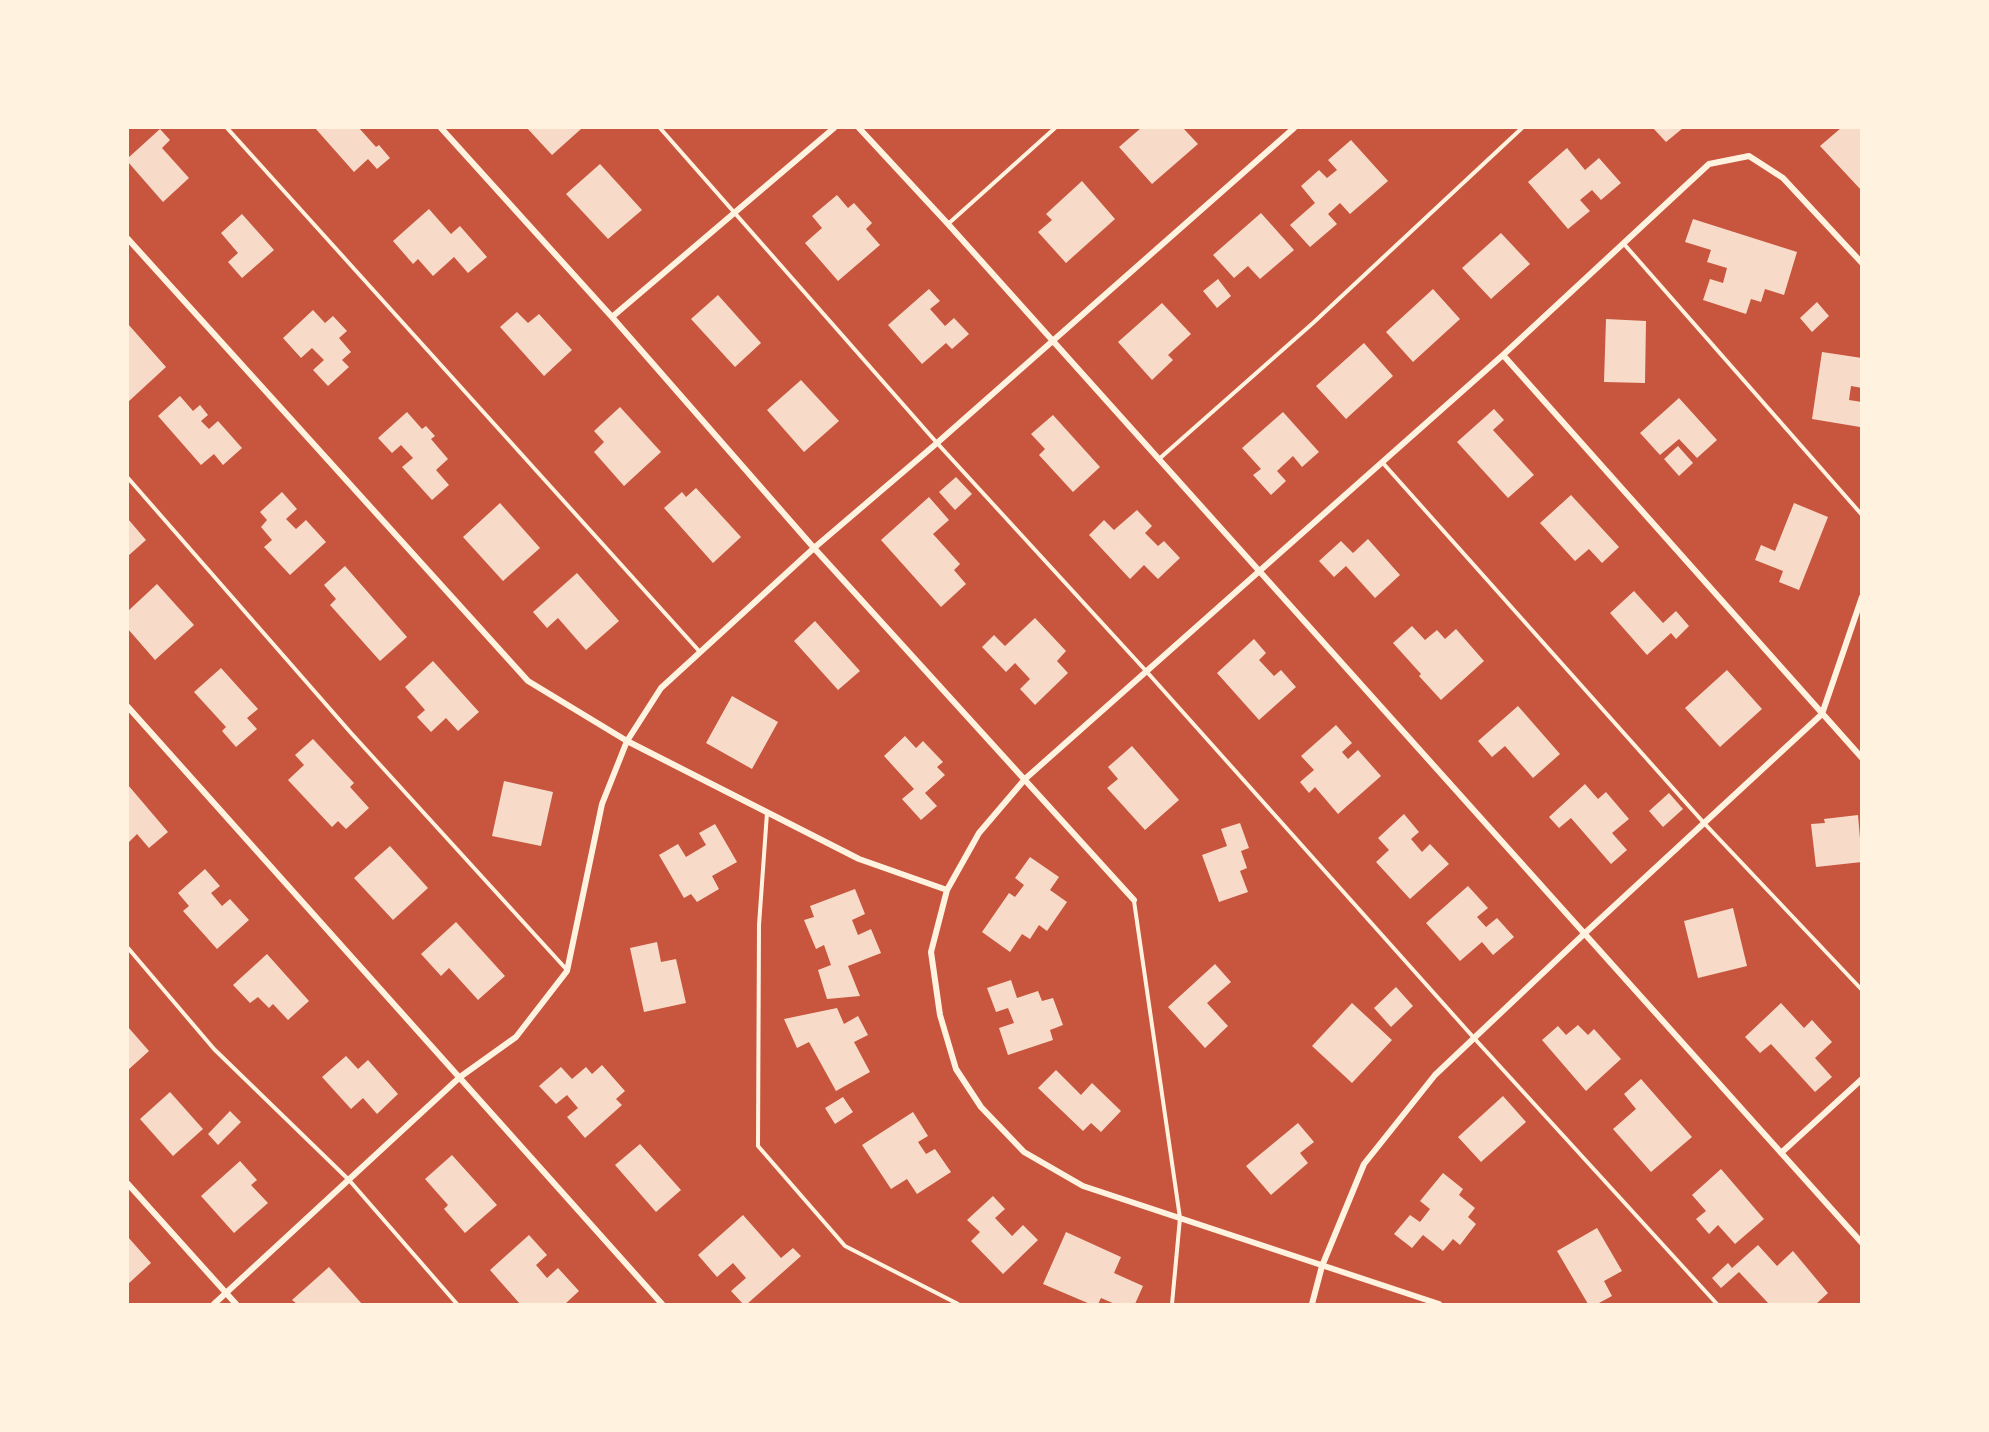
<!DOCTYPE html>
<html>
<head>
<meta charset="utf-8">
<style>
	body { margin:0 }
	#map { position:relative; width:1989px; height:1432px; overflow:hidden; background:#c8553d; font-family:"Source Serif 4",serif }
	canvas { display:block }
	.frame { position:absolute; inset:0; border:129px solid #fff3e0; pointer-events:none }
</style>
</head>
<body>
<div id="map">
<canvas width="1989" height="1432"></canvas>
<div class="frame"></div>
</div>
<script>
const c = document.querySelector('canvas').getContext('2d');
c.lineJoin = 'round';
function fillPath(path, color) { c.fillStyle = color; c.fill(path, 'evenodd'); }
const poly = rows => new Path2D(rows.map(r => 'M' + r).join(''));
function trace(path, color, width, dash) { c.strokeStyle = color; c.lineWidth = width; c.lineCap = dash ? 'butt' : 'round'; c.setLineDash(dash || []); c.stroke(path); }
fillPath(poly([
	[315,128,359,128,376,147,379,145,390,158,377,169,368,159,354,172],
	[527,128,579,128,581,129,552,155],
	[1141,128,1183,128,1198,144,1152,184,1119,147],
	[1653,128,1683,128,1666,142],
	[1841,128,1862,128,1862,191,1820,146],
	[160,129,170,140,162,148,189,178,163,202,128,162,128,158],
	[1351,140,1388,181,1350,214,1340,203,1328,214,1337,224,1310,247,1290,225,1315,203,1301,186,1319,170,1327,178,1337,170,1328,160],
	[1567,148,1585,170,1599,158,1621,183,1601,200,1592,190,1580,200,1590,211,1568,229,1528,182],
	[600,164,642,210,608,239,566,194],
	[1082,181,1115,219,1066,263,1038,232,1052,220,1046,214],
	[837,195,848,208,854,203,872,223,866,229,880,245,838,281,805,243,822,228,812,216],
	[429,209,451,234,460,226,487,257,468,273,454,257,433,276,418,259,413,264,393,241],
	[1261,213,1294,250,1260,279,1248,266,1234,278,1213,255],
	[242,214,274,250,242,278,228,262,238,253,221,233],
	[1693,219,1797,252,1784,295,1765,289,1761,302,1751,299,1746,314,1703,300,1710,279,1723,283,1727,268,1707,262,1711,250,1685,242],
	[1501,233,1530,264,1491,299,1462,268],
	[1218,279,1231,296,1217,308,1203,291],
	[929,289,940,301,930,309,945,326,954,318,969,334,952,349,946,343,922,364,888,325],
	[1433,289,1460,319,1413,362,1386,332],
	[718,295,761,343,735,367,691,319],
	[1817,302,1829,316,1812,332,1800,318],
	[1162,303,1191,334,1168,355,1173,360,1152,380,1118,342],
	[313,310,325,323,333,316,347,331,339,338,351,352,342,360,349,367,328,386,313,370,324,360,312,348,301,358,283,338],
	[517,312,528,323,539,314,572,350,544,376,500,327],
	[1606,319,1646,321,1645,383,1604,382],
	[128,324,166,367,128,402],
	[1364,343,1393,376,1346,419,1316,386],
	[1822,352,1862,358,1862,388,1851,386,1849,400,1862,402,1860,427,1812,419],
	[801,380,839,421,804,452,767,410],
	[180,396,193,411,200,405,208,415,201,421,209,429,218,421,242,448,223,465,214,454,201,465,158,416],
	[1679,398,1717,440,1697,458,1679,439,1660,455,1640,433],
	[620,407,661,452,624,486,594,452,604,442,594,431],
	[1494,409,1504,420,1493,430,1534,475,1508,498,1457,442],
	[407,412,422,429,426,426,435,436,431,439,448,459,436,470,449,485,432,500,402,467,413,458,401,445,392,453,378,438],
	[1283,412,1319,452,1302,467,1293,456,1277,471,1286,481,1271,495,1253,475,1261,469,1242,448],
	[1053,415,1100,467,1073,492,1039,455,1045,449,1031,434],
	[1678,446,1693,463,1679,476,1664,459],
	[956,477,972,494,955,510,939,492],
	[696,488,741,537,713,563,664,508,682,492,686,497],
	[282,492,297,509,286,519,296,529,306,520,326,542,290,575,264,547,272,540,261,527,267,520,260,512],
	[1571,495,1619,547,1602,563,1589,549,1575,561,1540,523],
	[929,497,949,520,933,534,960,564,954,570,966,584,941,607,881,540],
	[500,503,540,548,503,581,463,537],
	[1794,503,1828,517,1799,590,1779,582,1783,571,1755,560,1761,545,1775,551],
	[1137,510,1152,526,1145,533,1158,546,1164,541,1180,558,1158,579,1144,565,1130,579,1089,535,1104,520,1114,530],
	[128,519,146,540,128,556],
	[1368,539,1400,575,1375,598,1346,566,1334,577,1319,561,1341,541,1353,553],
	[345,566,407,637,380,661,330,605,336,599,324,585],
	[577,573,619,621,586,650,558,618,547,628,533,612],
	[157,584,194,625,155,660,128,629,128,611],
	[1634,591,1663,623,1676,611,1689,626,1676,639,1671,633,1647,655,1610,613],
	[1035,618,1066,651,1057,661,1068,673,1035,705,1020,689,1030,679,1015,663,1006,672,982,647,994,635,1005,646],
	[815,621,860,671,838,690,794,641],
	[1412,626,1425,640,1437,630,1445,639,1456,629,1484,661,1441,700,1419,676,1421,674,1393,643],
	[1254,639,1266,653,1259,660,1274,676,1281,670,1296,687,1259,720,1217,673],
	[433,661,479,712,458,731,446,718,431,732,417,717,425,710,405,687],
	[221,668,258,709,247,718,257,729,236,747,222,731,226,727,194,692],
	[1727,670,1762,709,1720,747,1685,708],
	[732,696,778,722,752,769,706,743],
	[1518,706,1560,754,1533,778,1505,746,1492,757,1478,741],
	[1336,725,1352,743,1342,752,1348,759,1358,750,1381,776,1338,814,1315,787,1309,793,1300,782,1314,770,1301,756],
	[905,736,916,748,923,741,943,762,937,767,945,775,925,793,937,806,921,820,902,799,914,789,884,756],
	[313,739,354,783,350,787,369,808,346,829,338,821,332,827,288,780,304,765,295,755],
	[1132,746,1179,800,1145,830,1107,788,1118,779,1108,767],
	[504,781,553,792,541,846,492,836],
	[1585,784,1598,799,1606,792,1629,819,1612,833,1627,850,1611,864,1571,818,1559,828,1549,817],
	[128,785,168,832,149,848,137,834,128,843],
	[1669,793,1683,809,1663,827,1649,811],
	[1404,814,1419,832,1411,839,1422,852,1430,844,1449,864,1410,899,1376,862,1389,850,1378,838],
	[1858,815,1862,862,1816,867,1811,824,1825,823,1824,819],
	[1240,823,1249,848,1241,851,1247,868,1240,871,1248,892,1219,902,1202,855,1227,846,1221,829],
	[715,824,737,862,712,876,719,889,697,902,691,894,684,898,659,855,678,844,686,857,706,845,699,833],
	[390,846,428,888,393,920,354,878],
	[1030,857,1059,877,1050,890,1067,902,1047,931,1039,925,1030,939,1022,934,1010,952,982,932,1009,893,1015,897,1024,885,1015,878],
	[205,869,220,886,211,893,222,906,230,899,249,920,217,949,183,911,189,906,178,893],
	[1468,886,1488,908,1477,917,1486,927,1497,918,1514,937,1493,955,1482,942,1460,961,1426,923],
	[855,889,865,914,852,920,858,935,871,929,881,953,848,966,860,996,827,999,818,970,831,965,824,945,816,949,804,920,814,917,810,906],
	[1733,908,1747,966,1698,978,1684,921],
	[456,922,505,976,478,1000,449,968,441,976,421,954],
	[657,942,661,962,676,959,686,1003,644,1012,630,948],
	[267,954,309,1001,288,1020,273,1004,269,1008,258,997,250,1003,233,985],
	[1215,964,1231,982,1207,1003,1228,1026,1205,1048,1168,1007],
	[1011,980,1017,998,1038,991,1042,1001,1053,998,1063,1025,1050,1030,1053,1040,1008,1055,999,1028,1014,1023,1008,1008,996,1012,987,988],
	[1396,987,1413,1006,1391,1027,1374,1008],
	[1352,1003,1392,1040,1352,1083,1312,1046],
	[1781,1003,1804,1028,1812,1020,1832,1042,1815,1058,1832,1077,1815,1092,1771,1044,1760,1053,1745,1037],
	[837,1008,844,1024,858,1016,868,1035,854,1042,870,1072,836,1091,809,1042,797,1048,784,1019],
	[1578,1025,1588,1035,1594,1029,1621,1059,1586,1091,1542,1040,1558,1026,1566,1035],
	[128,1027,149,1051,128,1070],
	[346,1056,358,1069,368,1060,398,1094,377,1114,363,1098,351,1109,322,1077],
	[602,1065,625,1091,616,1099,622,1105,585,1138,567,1117,578,1108,567,1095,556,1104,539,1086,561,1067,572,1079,586,1067,592,1074],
	[1056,1070,1081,1095,1092,1083,1121,1111,1101,1132,1091,1123,1083,1131,1038,1088],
	[1641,1079,1692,1137,1651,1172,1613,1129,1636,1109,1624,1094],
	[170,1092,203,1129,173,1156,140,1119],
	[1503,1096,1526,1122,1481,1162,1458,1137],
	[843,1097,853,1112,835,1124,825,1108],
	[230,1111,241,1122,218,1145,208,1134],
	[913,1112,928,1136,918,1142,926,1154,935,1149,951,1172,917,1194,907,1179,891,1189,862,1145],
	[1298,1123,1314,1142,1300,1153,1308,1163,1271,1195,1246,1166],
	[640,1144,681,1190,656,1212,615,1165],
	[452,1155,497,1205,465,1233,444,1209,448,1205,425,1179],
	[240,1161,257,1180,251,1185,268,1203,234,1233,201,1196],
	[1721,1169,1764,1219,1735,1244,1718,1225,1709,1234,1696,1219,1706,1211,1692,1195],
	[1443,1173,1463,1189,1459,1195,1475,1208,1468,1217,1476,1224,1460,1245,1453,1239,1443,1251,1423,1235,1412,1248,1394,1234,1410,1215,1420,1222,1430,1209,1420,1201],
	[993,1196,1005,1209,995,1218,1012,1236,1023,1225,1038,1240,1003,1274,971,1241,980,1232,967,1220],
	[743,1215,781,1258,793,1248,801,1256,747,1304,743,1304,731,1291,746,1278,733,1263,717,1277,698,1255],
	[1597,1228,1622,1271,1604,1281,1612,1296,1597,1304,1588,1304,1557,1251],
	[1066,1232,1121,1257,1114,1273,1143,1286,1135,1304,1115,1304,1101,1298,1098,1304,1090,1304,1043,1284],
	[529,1235,547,1255,536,1265,547,1278,558,1268,579,1291,565,1304,520,1304,490,1270],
	[128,1237,151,1263,128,1284],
	[1758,1245,1777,1266,1793,1251,1828,1293,1816,1304,1769,1304,1739,1272,1721,1288,1712,1278,1728,1263,1732,1268],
	[329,1267,362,1304,297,1304,292,1300]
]), '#f7dbc8');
trace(poly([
	[227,128,700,652],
	[660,128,937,443,1147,672,1474,1038,1717,1304],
	[948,224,1055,128],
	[1624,244,1862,515],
	[1159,459,1313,323,1522,128],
	[1382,462,1704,823,1862,990],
	[128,478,351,733,567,970],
	[767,813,759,925,758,1146,845,1246,958,1304],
	[1134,901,1180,1218,1172,1304],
	[128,948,214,1049,349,1180,457,1304]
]), '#fff3e0', 4);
trace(poly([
	[441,128,612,317,814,548,1134,900],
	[859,128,948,224,1862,1243],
	[128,239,528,681,627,741,859,859,947,890],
	[612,317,834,128],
	[1503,355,1862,758],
	[128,707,662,1304],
	[1781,1153,1862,1079],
	[128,1184,236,1304],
	[214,1304,460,1077,516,1037,567,971,602,804,627,741,661,688,814,548,937,443,1294,128],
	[1312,1304,1322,1266,1364,1164,1435,1075,1584,934,1822,714,1862,597],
	[1439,1304,1083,1186,1024,1152,981,1107,956,1069,940,1015,931,952,947,890,979,833,1025,779,1503,355,1709,164,1749,156,1783,178,1862,263]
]), '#fff3e0', 6);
</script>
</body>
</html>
